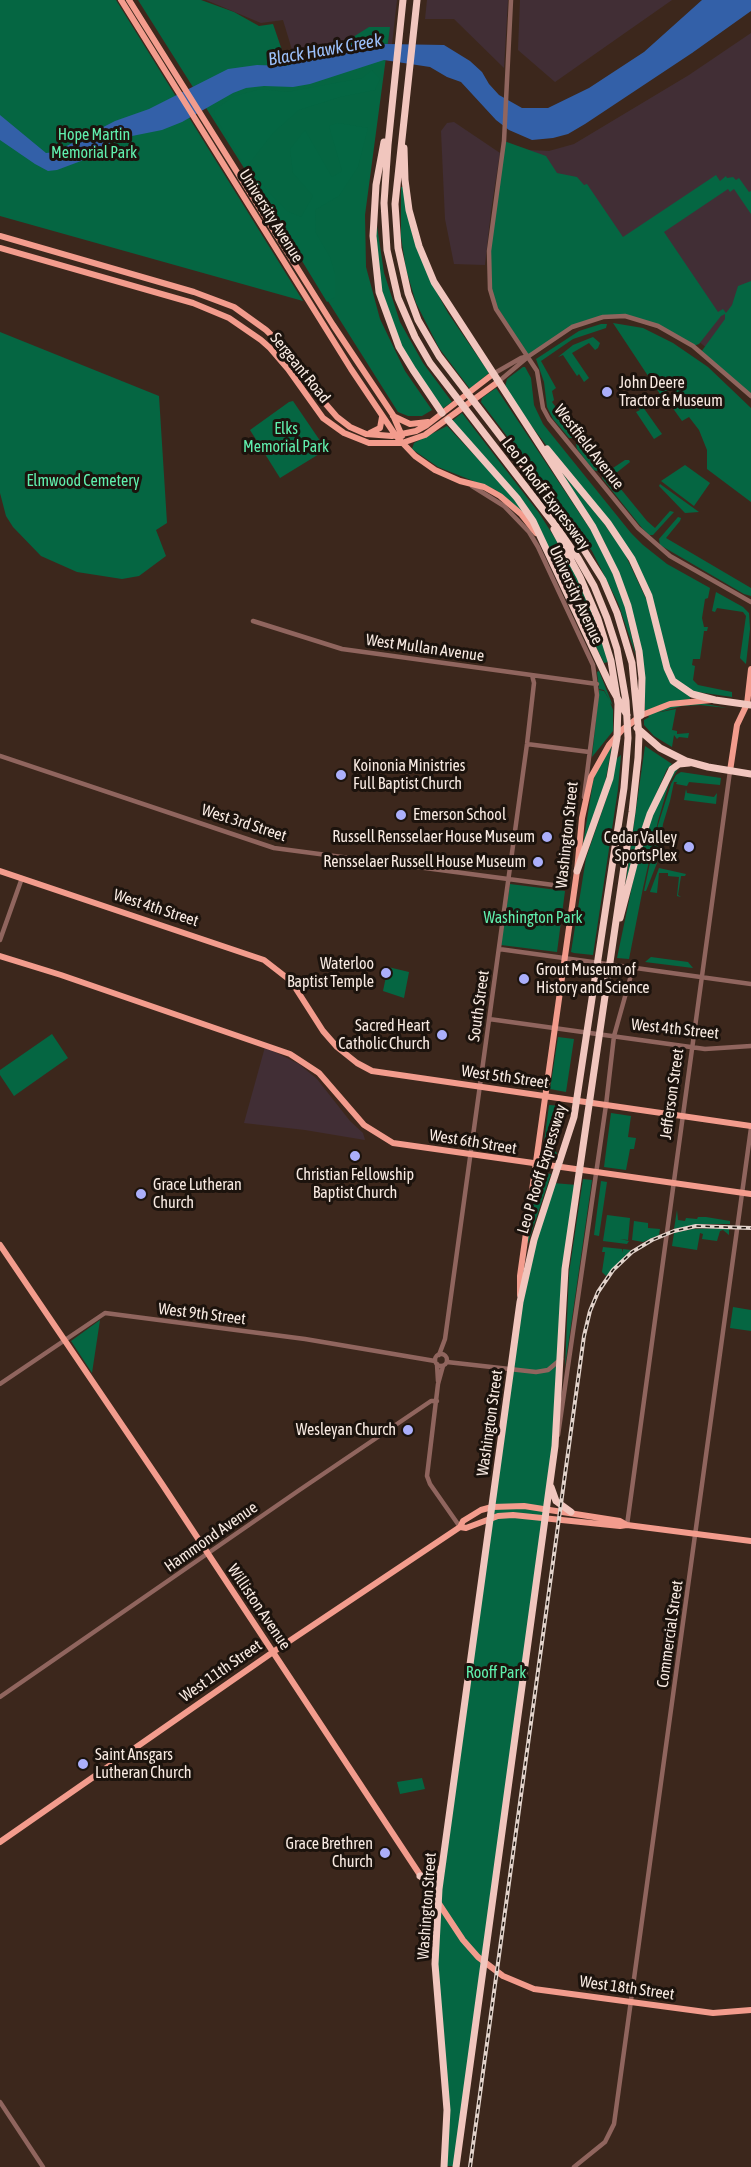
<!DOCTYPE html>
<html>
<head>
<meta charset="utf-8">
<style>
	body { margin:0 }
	canvas { display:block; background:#3c271c }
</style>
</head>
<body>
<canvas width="751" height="2167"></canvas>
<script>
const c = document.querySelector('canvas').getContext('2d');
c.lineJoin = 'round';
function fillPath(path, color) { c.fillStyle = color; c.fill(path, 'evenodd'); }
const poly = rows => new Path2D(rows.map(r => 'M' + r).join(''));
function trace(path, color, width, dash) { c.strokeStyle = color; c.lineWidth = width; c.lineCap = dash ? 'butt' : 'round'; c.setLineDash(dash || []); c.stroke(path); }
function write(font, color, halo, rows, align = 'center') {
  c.font = font + ' "Asap Condensed",sans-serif'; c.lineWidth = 6; c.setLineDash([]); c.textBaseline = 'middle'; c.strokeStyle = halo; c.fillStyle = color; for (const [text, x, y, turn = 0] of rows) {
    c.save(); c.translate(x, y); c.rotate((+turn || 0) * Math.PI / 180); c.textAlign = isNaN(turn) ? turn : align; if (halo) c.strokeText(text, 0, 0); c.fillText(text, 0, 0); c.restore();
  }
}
fillPath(poly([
	[206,0,397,0,392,44,364,44,296,63,283,20,261,23],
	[427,0,508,0,504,68,454,19,425,19],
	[520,0,672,0,555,82,518,50],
	[751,33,751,384,681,327,510,149,549,151,574,144,689,75],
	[454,122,500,153,491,211,485,265,454,264,445,219,441,131,447,123],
	[265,1047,299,1064,317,1079,350,1121,363,1133,365,1140,305,1130,244,1123]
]), '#412e35');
fillPath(poly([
	[0,0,116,0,303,301,0,216],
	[138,0,201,0,234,12,259,26,273,24,286,62,318,52,326,47,342,44,369,27,390,27,365,215,366,267,380,319,405,371,432,410,422,416,408,416,398,412],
	[504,141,546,156,557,173,577,177,584,185,587,184,623,237,716,175,720,181,726,176,727,178,733,177,736,180,739,178,749,192,751,191,751,214,734,189,730,192,728,189,664,232,718,312,723,309,726,313,732,305,738,286,751,281,751,396,701,352,725,319,725,314,721,316,699,344,693,346,658,326,625,316,581,322,529,356,492,299,489,251],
	[401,187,403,187,413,238,430,280,448,313,489,373,470,389,439,348,416,303,406,269,401,237],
	[375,226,377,226,384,273,400,322,423,363,452,402,442,409,401,347,387,312,379,277],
	[613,323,643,328,673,343,708,367,751,408,751,502,707,469,707,450,699,430,689,417,682,421,667,400,671,400,676,396,675,388,672,385,670,389,660,394],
	[601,324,607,324,606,328,573,339,541,361,556,388,552,391,554,400,552,402,575,433,579,432,574,438,569,438,553,419,547,407,544,382,536,359,579,331],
	[0,332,159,396,167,523,156,530,166,556,139,576,122,579,77,572,41,556,13,527,6,516,0,493],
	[593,337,600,343,598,348,595,350,589,343,572,353,589,378,584,382,579,374,577,376,563,355,558,357,573,345],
	[523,367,525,367,531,378,534,405,543,424,631,533,643,545,667,564,710,588,708,598,705,599,702,618,704,627,708,627,707,631,704,631,700,659,693,659,692,665,695,666,693,680,698,685,732,692,732,697,691,691,678,683,670,671,637,565,527,420,505,387,507,379],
	[496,388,594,535,614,576,625,607,636,656,618,603,592,551,570,519,481,402,482,398],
	[638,400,662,434,654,439,636,412,640,410,635,402],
	[293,401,325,448,324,451,280,478,250,430,289,402],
	[462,413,539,513,553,535,575,572,598,628,608,662,604,663,540,529,452,421],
	[447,426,508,491,528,518,496,490,438,467,412,449,414,443],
	[582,439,584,441,582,443,598,467,602,466,602,469,597,471,593,470,577,449,576,444],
	[625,460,629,460,630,462,611,477,647,521,655,528,670,511,674,512,653,535,649,535,642,528,602,478,604,474],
	[554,463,602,521,624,552,648,603,665,672,675,687,690,696,690,699,668,702,645,711,644,672,620,576,604,541],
	[685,465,710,483,694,506,661,481],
	[660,484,699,512,685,513,659,486],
	[678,517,681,518,680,521,666,538,751,588,751,596,744,594,660,545,659,539],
	[716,592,743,607,749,613,750,629,746,664,740,658,746,616,743,612,717,608,715,612,712,611],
	[599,671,613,706,614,707,610,702,613,710,613,731,592,757,599,690,604,691,610,701,604,690,599,689,597,672],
	[700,703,727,708,700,705,682,706,656,713,676,709,672,730,677,731,677,734,689,733,688,738,679,737,677,739,674,735,672,747,654,736,644,725,644,720,649,717,648,715,672,706],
	[612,745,604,789,582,850,593,782,596,771],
	[645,746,672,764,667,769,653,801,625,887],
	[621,755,618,789,593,955,574,953,571,952,586,858,607,797,616,759],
	[678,769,669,783,658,821,643,888,629,959,617,958,639,853,653,814,674,771],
	[681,772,721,778,720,785,689,782,687,786,676,784,677,782,674,782,670,801,663,824,657,863,646,891,644,891,658,825,671,784,676,775],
	[686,789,687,793,714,797,717,793,716,804,684,800],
	[659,868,686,874,685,876,681,876,678,895,681,897,677,896,679,877,668,876,668,873,659,873,657,893,650,892],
	[510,884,565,891,557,952,501,945],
	[651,957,688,962,693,968,645,962],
	[388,967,409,972,404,998,383,991],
	[52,1034,68,1058,14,1096,0,1075,0,1070],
	[558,1037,574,1039,566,1092,550,1089],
	[549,1105,563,1106,553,1149,557,1153,555,1159,552,1159,542,1157],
	[611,1113,631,1116,628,1137,636,1138,634,1149,630,1149,626,1170,604,1167],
	[537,1172,551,1174,528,1243,527,1243],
	[583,1179,592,1180,565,1367,569,1273],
	[601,1181,607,1182,599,1236,594,1235],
	[553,1183,577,1185,565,1269,559,1397,457,2166,445,2166,447,2138,436,1929,525,1281],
	[677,1210,678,1220,685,1221,686,1218,697,1219,698,1217,706,1217,730,1221,730,1224,698,1224,674,1229],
	[607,1215,630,1218,628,1240,620,1239,629,1241,627,1244,603,1241],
	[634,1221,648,1223,648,1228,660,1229,659,1235,643,1242,632,1240],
	[729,1228,729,1235,723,1230,720,1231,717,1241,702,1239,703,1234,700,1233,697,1250,672,1246,674,1233,693,1229],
	[603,1247,622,1249,622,1253,623,1249,631,1250,606,1276,602,1272,605,1252,602,1252],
	[733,1307,751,1310,751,1331,730,1328],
	[100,1320,92,1373,71,1341],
	[422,1778,425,1789,400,1794,397,1782]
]), '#056642');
fillPath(poly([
	[372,70,380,79,375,90,340,97,299,110,273,133,246,168,214,115,215,109,235,96,260,89,287,92,362,78],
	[338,123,368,128,358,167,339,196,315,210,316,233,330,257,335,274,335,297,327,302,251,177,258,176,266,189,287,211,301,217,313,196,293,173,290,149,305,130,332,177,342,171,329,126]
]), '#046743');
fillPath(poly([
	[702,0,751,0,751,11,692,53,585,124,568,134,553,138,532,140,509,130,496,120,461,82,447,77,430,67,384,60,310,84,293,87,264,86,246,88,233,93,182,122,162,130,117,139,81,161,57,170,48,171,35,164,0,140,0,115,46,153,55,152,115,121,149,109,228,69,257,65,285,66,313,58,331,47,348,45,386,44,444,45,470,61,482,72,489,84,499,95,522,108,548,108,589,88,644,52]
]), '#3360a8');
trace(poly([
	[511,0,504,141,489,251,490,289,496,309,537,371,543,408,549,419,638,528,670,556,751,602],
	[493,374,521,358,529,356],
	[498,382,529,356,572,327,603,317,625,316,658,326,693,346,751,396],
	[472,486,504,506,529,532,538,547,593,665,597,695,584,797],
	[253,621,342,649,597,684],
	[527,744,589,752],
	[0,756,274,848,561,886],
	[0,940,22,878],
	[499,949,751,984],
	[489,1019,705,1049,751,1046],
	'435 1360a6 6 0 1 1 12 0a6 6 0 1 1-12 0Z',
	[439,1355,445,1339,527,744,534,683,532,675],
	[447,1362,536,1372,548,1370,561,1359],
	[437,1364,438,1381],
	[443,1366,438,1384,427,1476,430,1484,460,1527],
	[0,1384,105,1313,305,1339,435,1361],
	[558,1435,606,1105,614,1036,633,968],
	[627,1525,730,771],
	[0,1697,298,1491,431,1401,437,1401],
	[0,2102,43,2167],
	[574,2167,605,2142,614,2124,751,1128]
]), '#90655e', 4.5);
trace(poly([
	[121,0,351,369,396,436,415,456,435,470,460,481,484,487,500,496,521,514,536,533],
	[129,0,333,325,393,415,402,436],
	[0,236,194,292,234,307,266,330,289,352,324,402,337,417,350,427,366,434,392,436,416,431,427,425,493,374],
	[0,248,193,303,229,318,261,340,270,348,288,369,323,418,344,433,369,443,402,443,425,435,498,382],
	[393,416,410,424,428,422],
	[370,433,380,428,382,417],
	[730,771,737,725,747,704,751,669],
	[0,871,264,960,291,981,323,1031,337,1047,357,1063,372,1071,751,1126],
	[0,956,61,975,290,1054,319,1073,364,1125,393,1143,751,1194],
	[0,1245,162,1484,463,1940,478,1957,503,1976,534,1989,713,2013,751,2010],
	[520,1295,520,1276,526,1233,577,871,582,818,591,777,609,745,622,730,642,715,670,704,711,700],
	[460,1527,466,1528,498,1516,513,1515,620,1526,627,1525,751,1541],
	[0,1842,273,1652,460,1527,463,1521,481,1510,492,1507,524,1506,620,1521,627,1525]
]), '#f39c8d', 6);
trace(poly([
	[403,0,388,145,384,203,387,250,398,298,415,337,430,363,558,529,578,558,594,586,607,618,617,649,626,701,628,738,624,788,574,1117,534,1240,520,1302,439,1889,435,1964,447,2110,444,2167],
	[417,0,395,204,398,248,408,293,418,320,439,356,567,523,603,580,617,613,632,663,639,735,638,758,632,812,565,1269,555,1446,456,2167],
	[384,142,376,185,373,236,379,292,399,347,413,370,442,413],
	[404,148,405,180,409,210,419,246,434,282,593,527,616,573,628,606,639,651,642,678,641,715],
	[448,420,517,498,533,521,611,687,627,715],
	[547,449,608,523,632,559,649,596,667,668,673,681,692,694,715,700,751,705],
	[554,529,580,577,598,619,611,661,618,704,617,738,610,778,577,871],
	[637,728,660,748,686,761,708,767,751,774],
	[620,918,637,853,650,814,672,769,679,764,689,763],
	[551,1487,556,1501,571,1512],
	[420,1876,432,1878,441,1868]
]), '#f1c6be', 7);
const rail = poly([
	[470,2167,584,1336,590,1311,598,1292,613,1270,632,1252,652,1240,674,1231,696,1226,751,1228]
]);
trace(rail, '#e2d3cb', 4);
trace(rail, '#1c130d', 1.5, [4.5]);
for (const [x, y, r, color] of [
	[607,392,6,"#abaffb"],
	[341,775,6,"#abaffb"],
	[401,815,6,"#abaffb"],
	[547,837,6,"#abaffb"],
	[689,847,6,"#abaffb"],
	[538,862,6,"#abaffb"],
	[386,973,6,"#abaffb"],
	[524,979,6,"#abaffb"],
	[442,1035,6,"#abaffb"],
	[355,1156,6,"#abaffb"],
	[141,1194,6,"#abaffb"],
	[408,1430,6,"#abaffb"],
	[83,1764,6,"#abaffb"],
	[385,1853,6,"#abaffb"]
]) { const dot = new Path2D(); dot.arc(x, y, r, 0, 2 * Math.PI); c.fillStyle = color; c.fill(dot); trace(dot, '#1c130d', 2); }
write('16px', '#60f0ae', '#1c130d', [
	["Hope Martin",94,135],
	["Memorial Park",94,153],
	["Elks",286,429],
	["Memorial Park",286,447],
	["Elmwood Cemetery",83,481],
	["Washington Park",533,918],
	["Rooff Park",496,1673]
]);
write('16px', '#f8eae2', '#1c130d', [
	["University Avenue",271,216,58],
	["Sergeant Road",300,368,51],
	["Westfield Avenue",589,447,52],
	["Leo P Rooff Expressway",546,494,53],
	["University Avenue",576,595,65],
	["West Mullan Avenue",425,648,8],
	["West 3rd Street",244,823,18],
	["Washington Street",567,835,-84],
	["West 4th Street",156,908,18],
	["South Street",479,1006,-82],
	["West 4th Street",675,1029,6],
	["West 5th Street",505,1077,8],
	["Jefferson Street",672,1094,-82],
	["West 6th Street",473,1142,9],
	["Leo P Rooff Expressway",542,1169,-73],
	["West 9th Street",202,1314,7],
	["Washington Street",490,1423,-82],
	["Hammond Avenue",211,1537,-35],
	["Williston Avenue",259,1607,56],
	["Commercial Street",670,1634,-82],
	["West 11th Street",221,1671,-35],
	["Washington Street",427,1906,-86],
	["West 18th Street",627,1988,8]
]);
write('16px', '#f8eae2', '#1c130d', [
	["John Deere",619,383,"left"],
	["Tractor & Museum",619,401,"left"],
	["Koinonia Ministries",353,766,"left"],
	["Full Baptist Church",353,784,"left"],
	["Emerson School",413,815,"left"],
	["Russell Rensselaer House Museum",535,837],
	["Cedar Valley",677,838],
	["SportsPlex",677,856],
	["Rensselaer Russell House Museum",526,862],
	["Waterloo",374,964],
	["Baptist Temple",374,982],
	["Grout Museum of",536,970,"left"],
	["History and Science",536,988,"left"],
	["Sacred Heart",430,1026],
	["Catholic Church",430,1044],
	["Christian Fellowship",355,1175,"center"],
	["Baptist Church",355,1193,"center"],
	["Grace Lutheran",153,1185,"left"],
	["Church",153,1203,"left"],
	["Wesleyan Church",396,1430],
	["Saint Ansgars",95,1755,"left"],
	["Lutheran Church",95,1773,"left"],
	["Grace Brethren",373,1844],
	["Church",373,1862]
], 'right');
write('italic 18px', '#9cc1fc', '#1c130d', [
	["Black Hawk Creek",325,50,-10]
]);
</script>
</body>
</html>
